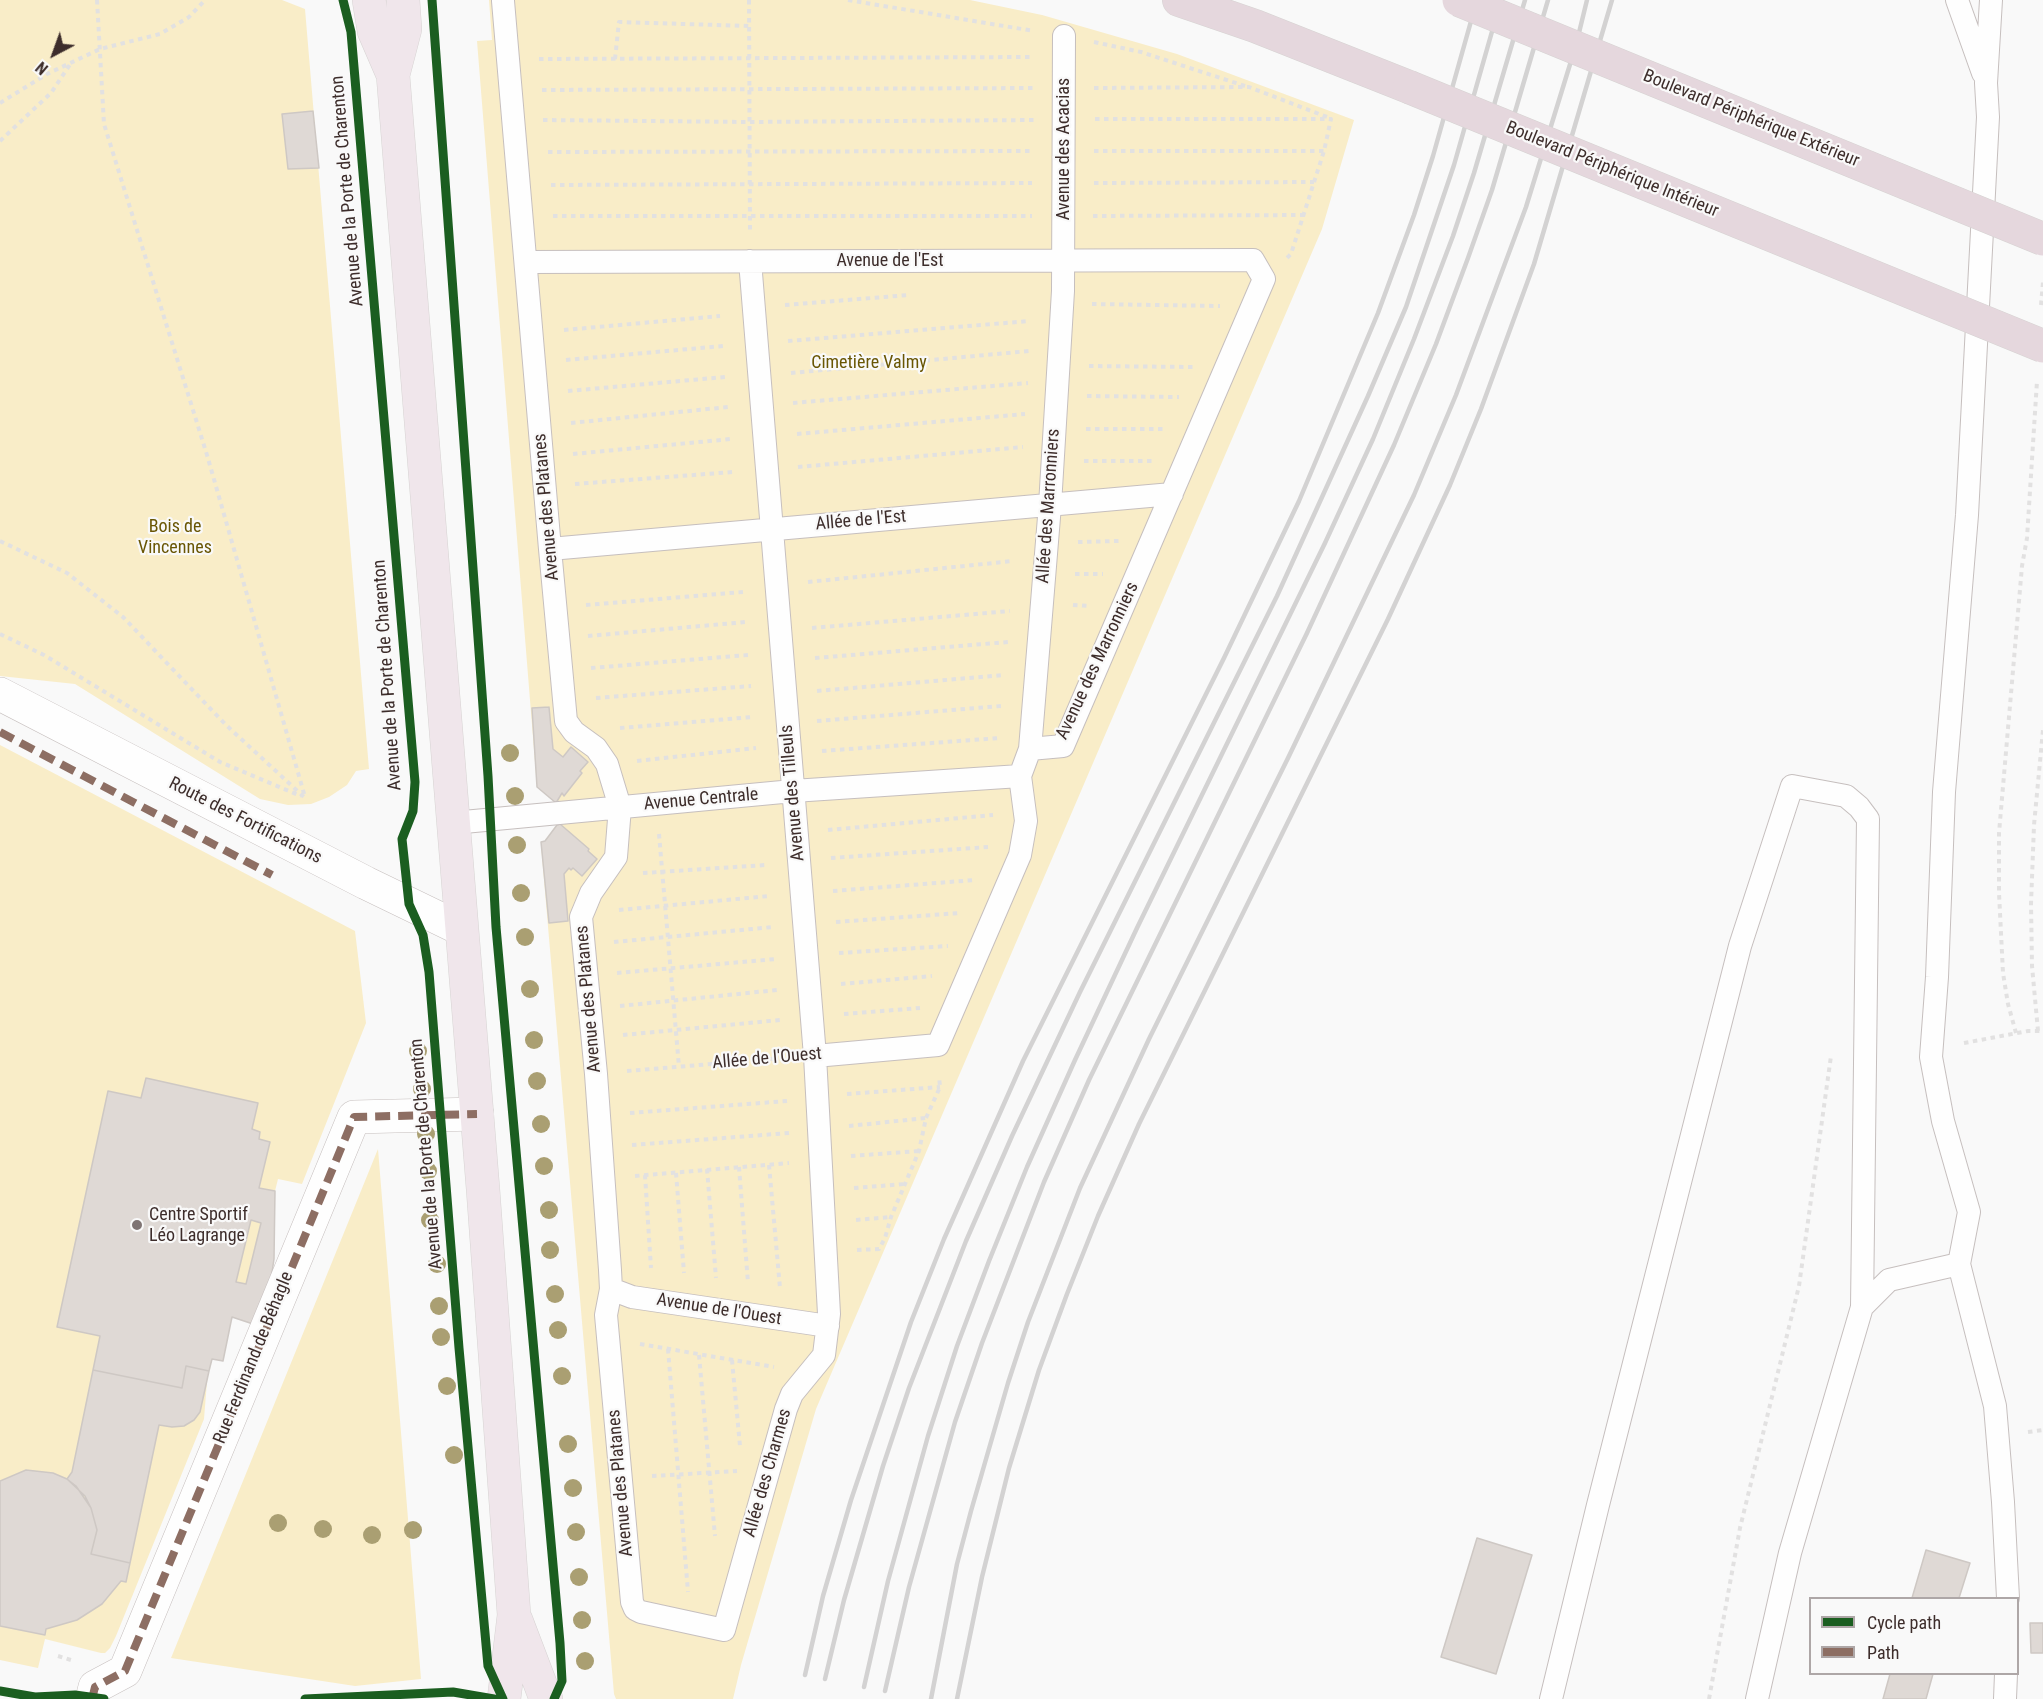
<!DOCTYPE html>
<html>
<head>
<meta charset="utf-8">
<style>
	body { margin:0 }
	#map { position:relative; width:2043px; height:1699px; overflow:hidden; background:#f9f9f9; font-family:"Roboto Condensed",sans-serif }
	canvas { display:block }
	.legend { position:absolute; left:1809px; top:1597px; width:210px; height:78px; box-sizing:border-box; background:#f9f9f9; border:2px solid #aea7a7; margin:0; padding:8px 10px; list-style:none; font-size:18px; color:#3d2d2b }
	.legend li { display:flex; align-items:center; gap:12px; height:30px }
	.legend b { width:30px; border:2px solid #aea7a7 }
	.north { position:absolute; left:24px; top:24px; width:60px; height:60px; -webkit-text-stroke:4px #f9f9f9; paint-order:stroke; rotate:221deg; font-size:16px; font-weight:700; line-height:24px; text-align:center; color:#3d2d2b }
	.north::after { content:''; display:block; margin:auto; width:21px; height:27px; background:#3d2d2b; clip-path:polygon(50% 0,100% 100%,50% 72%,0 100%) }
</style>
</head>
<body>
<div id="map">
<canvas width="2043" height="1699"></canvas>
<ul class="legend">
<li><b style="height:8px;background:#1b5e20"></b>Cycle path</li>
<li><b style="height:8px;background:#8d6e63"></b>Path</li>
</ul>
<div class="north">N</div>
</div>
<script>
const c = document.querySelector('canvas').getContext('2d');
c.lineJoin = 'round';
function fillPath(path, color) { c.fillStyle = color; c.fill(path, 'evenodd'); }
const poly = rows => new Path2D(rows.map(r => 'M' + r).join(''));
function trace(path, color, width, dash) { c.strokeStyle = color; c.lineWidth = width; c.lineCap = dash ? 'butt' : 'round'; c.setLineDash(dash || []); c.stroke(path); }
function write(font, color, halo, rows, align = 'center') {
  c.font = font + ' "Roboto Condensed",sans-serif'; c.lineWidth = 4.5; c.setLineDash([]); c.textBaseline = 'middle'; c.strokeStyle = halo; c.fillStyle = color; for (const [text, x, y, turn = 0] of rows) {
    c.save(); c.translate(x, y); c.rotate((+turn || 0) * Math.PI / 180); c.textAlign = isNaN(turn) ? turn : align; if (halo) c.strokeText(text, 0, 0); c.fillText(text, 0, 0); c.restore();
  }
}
fillPath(poly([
	[0,0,282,0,305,9,369,769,356,771,347,785,329,797,311,804,288,805,260,799,75,684,0,676],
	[489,0,970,0,1042,15,1177,54,1354,120,1322,229,816,1409,741,1665,733,1699,616,1699,614,1694,541,845,541,842,545,841,557,824,555,802,537,787,477,41,492,40],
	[0,745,355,931,366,1023,302,1184,278,1179,275,1191,274,1259,271,1279,232,1315,211,1357,208,1369,204,1419,116,1636,110,1648,105,1653,101,1653,45,1639,38,1668,0,1660],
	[378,1149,421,1679,355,1686,171,1658]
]), '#f9edc8');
const building = poly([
	[313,111,319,168,288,169,282,114,313,111],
	[549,707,553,749,563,757,571,747,588,762,580,771,582,773,564,796,562,793,556,803,537,787,532,708,549,707],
	[560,824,589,849,588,851,597,859,582,876,573,868,571,870,569,868,564,874,568,921,549,923,541,842,545,841,557,825,560,824],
	[146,1078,258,1103,252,1129,260,1132,259,1139,270,1142,259,1188,275,1191,274,1259,271,1279,253,1324,232,1317,223,1361,212,1359,209,1371,186,1366,182,1388,93,1370,100,1336,57,1327,108,1091,141,1098,146,1078],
	[251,1220,261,1223,246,1284,236,1282,251,1220],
	[186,1366,209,1371,200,1412,194,1420,184,1426,172,1427,159,1425,130,1563,91,1554,97,1530,91,1508,85,1496,67,1479,72,1472,93,1370,182,1388,186,1366],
	[26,1470,53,1473,67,1479,76,1486,91,1508,97,1530,91,1554,130,1563,126,1582,121,1581,102,1604,77,1620,46,1629,45,1635,0,1626,0,1481,26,1470],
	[1477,1538,1532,1555,1496,1674,1441,1657,1477,1538],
	[1926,1550,1970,1563,1959,1598,1912,1598,1926,1550],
	[2030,1623,2043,1623,2043,1653,2031,1653,2030,1623],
	[1890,1674,1933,1674,1926,1699,1883,1699,1890,1674]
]);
fillPath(building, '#dfd9d5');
trace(building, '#cec8c4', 1.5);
const lane = poly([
	[1957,0,1983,73],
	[1991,0,1986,83,1988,117,1967,515,1944,792,1937,977,1931,1057,1943,1121,1969,1212,1959,1264,1995,1406,2003,1502,2008,1598],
	[503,1,550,549,566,721,574,732,596,748,607,764,620,807,616,857,591,893,581,917,596,1074,610,1270,611,1289,606,1315,632,1602,635,1609,641,1612,724,1630,786,1409,792,1394,824,1355,829,1314,815,1056,750,261],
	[527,262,1253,260,1264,279,1063,746,1030,749,1020,776,1026,821,1020,855,938,1045,815,1056],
	[550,549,1172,494],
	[1030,749,1050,505,1063,291,1064,36],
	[453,823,793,791,1020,776],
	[611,1289,632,1297,828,1326],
	[1551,1699,1598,1505,1740,946,1792,786,1846,796,1859,807,1868,819,1862,1307],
	[1757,1699,1790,1553,1862,1307,1889,1280,1959,1264],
	[2005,1699,2006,1674]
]);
const street = poly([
	[0,694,366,883,461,929],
	[92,1699,95,1687,125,1671,354,1117,477,1114]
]);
const primary = poly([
	[369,0,374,31,393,75],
	[403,0,405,29,393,75,483,1189,514,1615,504,1699],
	[516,1620,546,1699]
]);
const highway = poly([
	[1179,0,1255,26,1409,87]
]);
trace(lane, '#c6bfbe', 24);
trace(street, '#c6bfbe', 34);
trace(primary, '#d6d3d2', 34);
trace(highway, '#d6d3d2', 34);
trace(poly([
	[97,0,104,124,207,455,305,797],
	[749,0,750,230],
	[848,0,1034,31],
	[1094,42,1141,52,1245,86],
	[539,59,1033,57],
	[615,59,619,22,749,26],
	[1094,88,1249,87,1327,117],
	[542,90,1033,88],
	[0,103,47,74,100,49,160,34,189,17,205,0],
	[1095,119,1331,119,1324,151,1291,254,1287,258],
	[543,120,749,122,1034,120],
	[0,141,51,93,71,63],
	[1094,151,1324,151],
	[548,152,1033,151],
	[1094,183,1314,182],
	[551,185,1032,183],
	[553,216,1032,216],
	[1093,216,1304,215],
	[1092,304,1220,306],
	[785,305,909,295],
	[2041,305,2043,282],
	[564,330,720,316],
	[788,341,1029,321],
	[566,360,723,346],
	[1089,366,1193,367],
	[791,373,1029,351],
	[568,391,725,377],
	[1087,396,1179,397],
	[793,403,1028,383],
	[571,423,728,407],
	[1086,429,1165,429],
	[797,434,1025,414],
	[573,454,731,439],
	[1084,461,1152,461],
	[798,467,1023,447],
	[575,484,733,472],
	[0,541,67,573,123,617,226,725,304,797],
	[1078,542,1119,541],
	[1075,574,1103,574],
	[808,582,1013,561],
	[586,605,743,592],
	[1073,605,1090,606],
	[812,628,1010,611],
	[0,634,44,655,220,762,301,796],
	[588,636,746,622],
	[815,658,1008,642],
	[591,668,748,655],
	[817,691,1004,675],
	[596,698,751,686],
	[817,721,1001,706],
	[620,728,753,717],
	[822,751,1000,738],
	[637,761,756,748],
	[828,830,993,815],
	[659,834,679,1067],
	[831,858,988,847],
	[643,873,766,865],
	[833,891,975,880],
	[619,910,769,896],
	[836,922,960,913],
	[614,942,773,927],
	[839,953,948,946],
	[617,973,776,959],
	[841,984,932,976],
	[620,1006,777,990],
	[844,1014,920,1008],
	[2038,1031,2032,966,2031,904,2034,825,2043,730],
	[2016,1033,2008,1004,2003,973,1999,893,1999,833,2022,566,2027,538,2037,381],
	[623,1035,780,1020],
	[1964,1043,2028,1031,2043,1031],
	[627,1071,784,1058],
	[847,1094,940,1087],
	[630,1113,787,1101],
	[849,1126,926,1118],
	[632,1145,789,1133],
	[851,1156,919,1151],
	[769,1165,780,1288],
	[739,1167,748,1283],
	[707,1169,716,1278],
	[676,1173,684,1273],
	[645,1175,651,1268],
	[635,1176,789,1163],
	[854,1188,905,1184],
	[856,1220,891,1217],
	[857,1250,879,1249,885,1238,891,1217,919,1151,926,1118,940,1087,939,1076],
	[640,1344,774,1367],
	[668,1349,688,1592],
	[699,1355,715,1536],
	[732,1360,740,1446],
	[2028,1432,2043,1430],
	[652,1476,737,1471],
	[58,1656,71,1660],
	[1709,1699,1740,1528,1799,1286,1831,1056]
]), '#e2e1e1', 4, [4.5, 4.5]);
trace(lane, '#fefefe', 22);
trace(street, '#fefefe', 33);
trace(primary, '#f0e6eb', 33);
trace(highway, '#e5d7dd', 33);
trace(poly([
	[805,1675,823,1596,851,1500,911,1322,944,1239,1023,1061,1224,658,1299,501,1378,313,1414,215,1433,156,1477,0],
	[825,1679,844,1600,883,1466,909,1388,966,1241,1012,1136,1080,992,1277,596,1368,396,1406,307,1454,165,1501,0],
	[864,1687,888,1581,928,1436,957,1346,989,1261,1027,1167,1075,1060,1137,928,1325,543,1373,439,1414,339,1453,236,1474,173,1525,0],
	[885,1691,909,1587,955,1422,982,1343,1044,1182,1089,1080,1307,633,1394,445,1436,344,1468,258,1492,190,1548,0],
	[931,1699,957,1564,971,1511,1008,1383,1028,1322,1080,1188,1149,1039,1289,756,1414,495,1456,395,1526,207,1576,45,1587,0],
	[957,1699,982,1577,1009,1468,1039,1370,1067,1294,1098,1216,1139,1124,1388,619,1450,485,1481,409,1534,264,1612,0]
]), '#d3d2d2', 4.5);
const highwayBridge = poly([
	[1459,0,2043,239],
	[1409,87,2043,346]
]);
trace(highwayBridge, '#d6d3d2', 34, []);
trace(highwayBridge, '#e5d7dd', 33);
trace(poly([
	[0,732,272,875],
	[92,1699,95,1687,125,1671,354,1117,477,1114]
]), '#8d6e63', 8, [15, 8]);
trace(poly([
	[343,0,351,32,415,782,413,811,402,839,409,904,423,935,429,972,459,1348,488,1666,503,1699],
	[432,0,488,776,496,927,560,1643,562,1681,554,1699],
	[0,1691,35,1697,75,1695,104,1699],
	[305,1699,453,1692,494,1699]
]), '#1b5e20', 9);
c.fillStyle = '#aa9f72';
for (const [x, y] of [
	[510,753],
	[515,796],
	[517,845],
	[521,893],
	[525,937],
	[530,989],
	[534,1040],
	[418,1051],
	[537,1081],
	[422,1089],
	[541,1124],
	[426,1134],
	[544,1166],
	[428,1171],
	[549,1210],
	[430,1220],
	[550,1250],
	[437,1264],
	[555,1294],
	[439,1306],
	[558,1330],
	[441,1337],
	[562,1376],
	[447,1386],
	[568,1444],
	[454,1455],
	[573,1488],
	[278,1523],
	[323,1529],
	[413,1530],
	[576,1532],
	[372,1535],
	[579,1577],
	[582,1620],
	[585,1661]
]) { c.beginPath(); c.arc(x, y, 9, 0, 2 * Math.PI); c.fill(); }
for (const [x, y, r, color] of [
	[137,1225,6,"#7f7473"]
]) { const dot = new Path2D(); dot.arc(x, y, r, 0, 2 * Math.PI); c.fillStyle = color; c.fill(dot); trace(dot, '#f9f9f9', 2); }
write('18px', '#3d2d2b', '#f9f9f9', [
	["Boulevard Périphérique Extérieur",1751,119,22],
	["Avenue des Acacias",1064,149,-90],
	["Boulevard Périphérique Intérieur",1612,170,22],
	["Avenue de la Porte de Charenton",348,191,-95],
	["Avenue de l'Est",890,261],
	["Allée des Marronniers",1049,506,-86],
	["Avenue des Platanes",547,507,-95],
	["Allée de l'Est",861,521,-5],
	["Avenue des Marronniers",1098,661,-65],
	["Avenue de la Porte de Charenton",388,675,-94],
	["Avenue des Tilleuls",793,793,-95],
	["Avenue Centrale",701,800,-5],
	["Route des Fortifications",245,821,27],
	["Avenue des Platanes",589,999,-95],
	["Allée de l'Ouest",767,1059,-5],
	["Avenue de la Porte de Charenton",427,1154,-95],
	["Avenue de l'Ouest",719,1310,9],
	["Rue Ferdinand de Béhagle",254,1358,-68],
	["Allée des Charmes",768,1473,-74],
	["Avenue des Platanes",621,1483,-95]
]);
write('18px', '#695604', '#f9f9f9', [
	["Cimetière Valmy",869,363],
	["Bois de",175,527],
	["Vincennes",175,548]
]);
write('18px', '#3d2d2b', '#f9f9f9', [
	["Centre Sportif",149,1215],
	["Léo Lagrange",149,1236]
], 'left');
</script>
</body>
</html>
